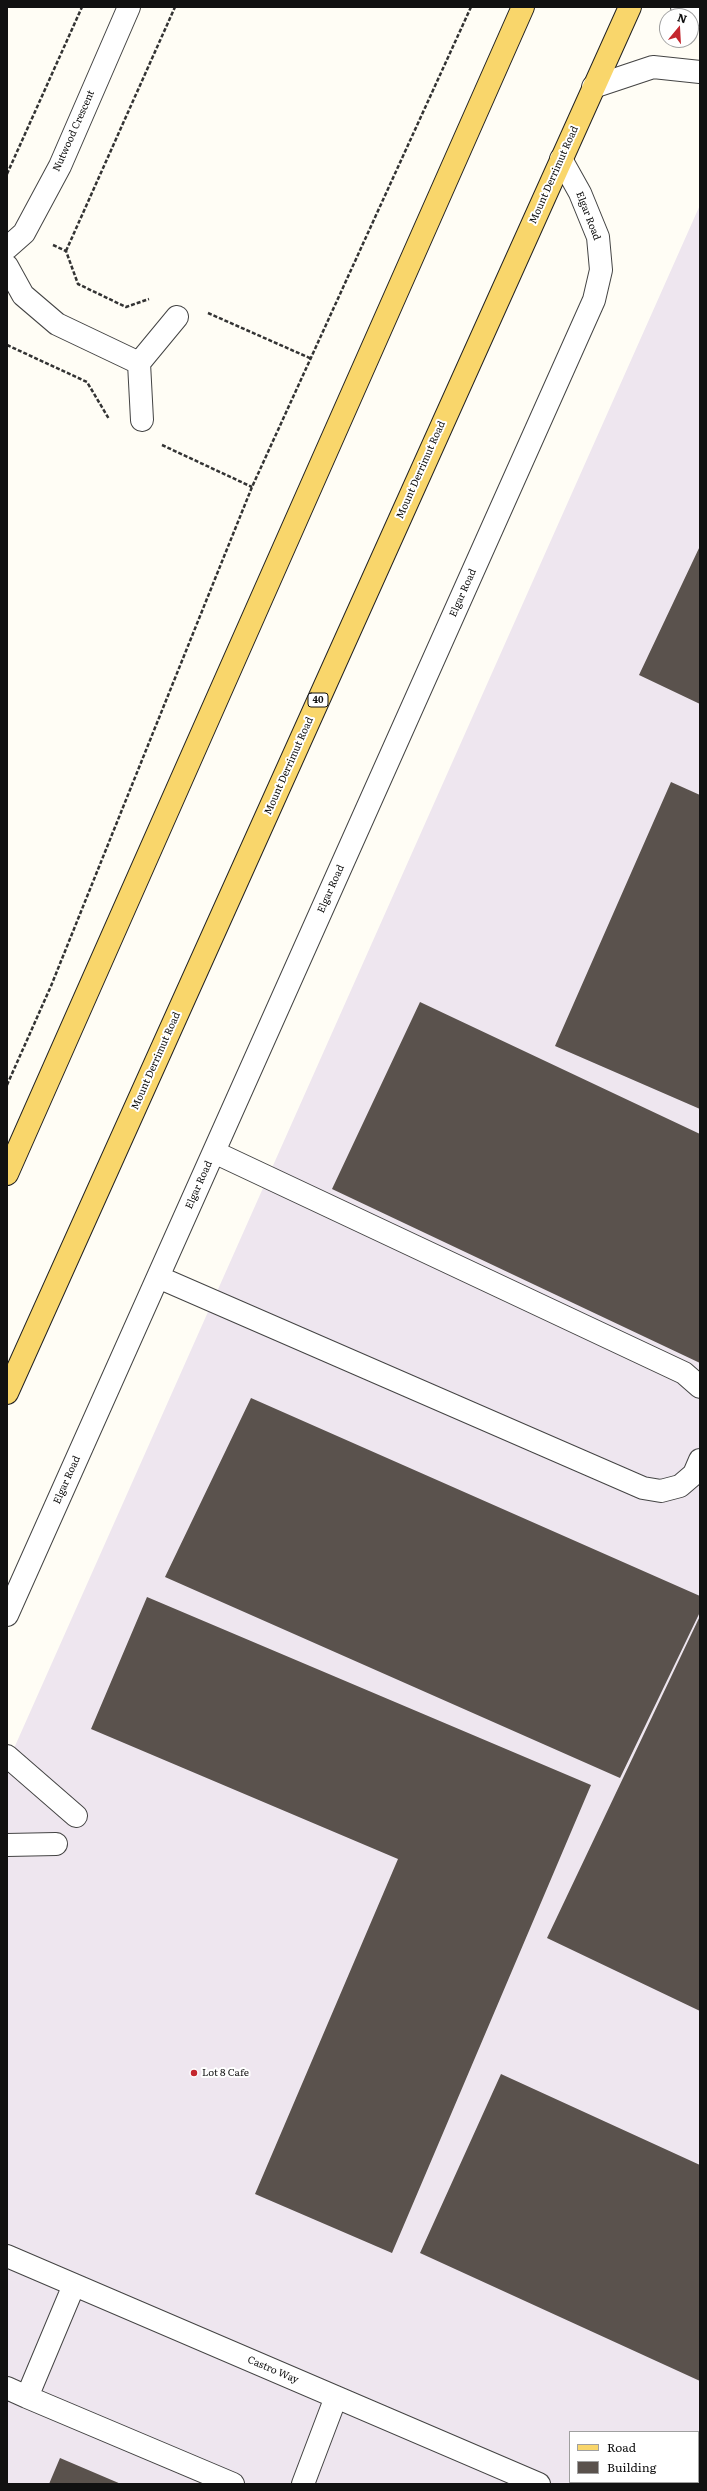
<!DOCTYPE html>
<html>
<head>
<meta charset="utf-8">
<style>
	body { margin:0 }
	#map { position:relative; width:707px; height:2491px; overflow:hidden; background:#fffdf5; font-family:Literata,serif }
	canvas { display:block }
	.frame { position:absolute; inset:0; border:8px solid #111; pointer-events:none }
	.legend { position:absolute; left:569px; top:2431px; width:130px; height:52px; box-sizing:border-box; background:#fff; border:1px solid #a0a0a0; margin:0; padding:5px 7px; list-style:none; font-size:12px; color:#111 }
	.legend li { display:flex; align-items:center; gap:8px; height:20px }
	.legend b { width:20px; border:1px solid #a0a0a0 }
	.north { position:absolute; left:659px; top:8px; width:40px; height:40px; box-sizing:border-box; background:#fff; border:1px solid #a0a0a0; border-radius:50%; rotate:18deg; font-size:11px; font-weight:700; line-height:16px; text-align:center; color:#111 }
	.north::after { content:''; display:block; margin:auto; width:14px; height:18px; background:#c4262e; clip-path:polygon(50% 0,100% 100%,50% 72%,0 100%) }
</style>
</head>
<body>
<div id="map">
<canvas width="707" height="2491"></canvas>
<div class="frame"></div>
<ul class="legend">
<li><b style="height:5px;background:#f9d66b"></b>Road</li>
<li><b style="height:11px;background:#5a524d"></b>Building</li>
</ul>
<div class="north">N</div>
</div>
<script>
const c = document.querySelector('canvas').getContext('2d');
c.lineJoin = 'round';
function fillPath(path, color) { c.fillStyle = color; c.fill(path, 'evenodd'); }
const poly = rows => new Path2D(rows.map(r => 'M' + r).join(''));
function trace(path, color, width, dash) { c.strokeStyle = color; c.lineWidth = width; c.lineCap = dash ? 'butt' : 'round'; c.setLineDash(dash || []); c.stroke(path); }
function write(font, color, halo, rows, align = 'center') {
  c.font = font + ' Literata,serif'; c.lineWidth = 4; c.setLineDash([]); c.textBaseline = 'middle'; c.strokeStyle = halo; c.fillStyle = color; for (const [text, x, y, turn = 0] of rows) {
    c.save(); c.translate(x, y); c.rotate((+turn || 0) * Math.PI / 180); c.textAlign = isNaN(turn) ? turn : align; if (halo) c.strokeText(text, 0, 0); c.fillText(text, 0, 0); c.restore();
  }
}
fillPath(poly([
	[700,205,700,2484,7,2484,7,1764],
	[570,2432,698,2432,698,2482,570,2482]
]), '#eee6ef');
fillPath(poly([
	[700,546,700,704,639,675],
	[671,782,700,795,700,1109,555,1046],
	[420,1002,700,1134,700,1363,332,1189],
	[251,1398,700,1596,700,1612,620,1778,165,1577],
	[147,1597,591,1785,392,2253,255,2194,398,1859,91,1729],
	[700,1616,700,2011,547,1938],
	[501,2074,700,2165,700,2381,420,2253],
	[60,2458,121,2484,49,2484]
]), '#5a524d');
const minor = poly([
	[682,7,700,14],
	[593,87,653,67,700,72],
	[7,248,24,233,60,166,129,7],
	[7,266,23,295,57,324,139,363],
	[142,420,139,363,177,317],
	[214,1152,684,1373,700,1387],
	[158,1277,643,1488,661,1491,680,1486,694,1474,700,1460],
	[7,1615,594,300,601,270,598,237,580,193,561,159],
	[7,1756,76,1816],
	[7,1845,56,1844],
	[7,2256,539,2484],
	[7,2388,27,2397,74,2285],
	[27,2397,233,2484],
	[303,2484,336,2397]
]);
const major = poly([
	[7,1174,523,7],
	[7,1393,630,7]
]);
trace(minor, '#444', 24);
trace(major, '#222', 24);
trace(poly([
	[7,174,82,7],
	[53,245,66,251,78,284,126,307,149,299],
	[66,251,175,7],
	[208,313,312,359],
	[7,345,87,382,109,419],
	[162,445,252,487],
	[7,1085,51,986,252,487,471,7]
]), '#333', 2.5, [4, 2]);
trace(minor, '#fff', 22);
trace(major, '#f9d66b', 22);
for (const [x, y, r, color] of [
	[194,2073,4,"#c4262e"]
]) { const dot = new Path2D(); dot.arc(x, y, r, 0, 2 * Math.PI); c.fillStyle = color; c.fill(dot); trace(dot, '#fff', 1.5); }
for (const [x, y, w] of [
	[318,700,20]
]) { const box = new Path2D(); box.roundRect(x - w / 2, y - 7, w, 14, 3); c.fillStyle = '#fff'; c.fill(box); trace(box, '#111', 1); }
write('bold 9px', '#111', null, [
	["40",318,700]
]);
write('10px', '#111', '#fff', [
	["Nutwood Crescent",74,131,-66],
	["Mount Derrimut Road",554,175,-66],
	["Elgar Road",588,216,69],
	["Mount Derrimut Road",421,470,-66],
	["Elgar Road",463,593,-66],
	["Mount Derrimut Road",289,766,-66],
	["Elgar Road",331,889,-66],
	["Mount Derrimut Road",156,1061,-66],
	["Elgar Road",199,1185,-66],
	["Elgar Road",67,1480,-66],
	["Castro Way",273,2370,23]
]);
write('10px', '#111', '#fff', [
	["Lot 8 Cafe",202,2073]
], 'left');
</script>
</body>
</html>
